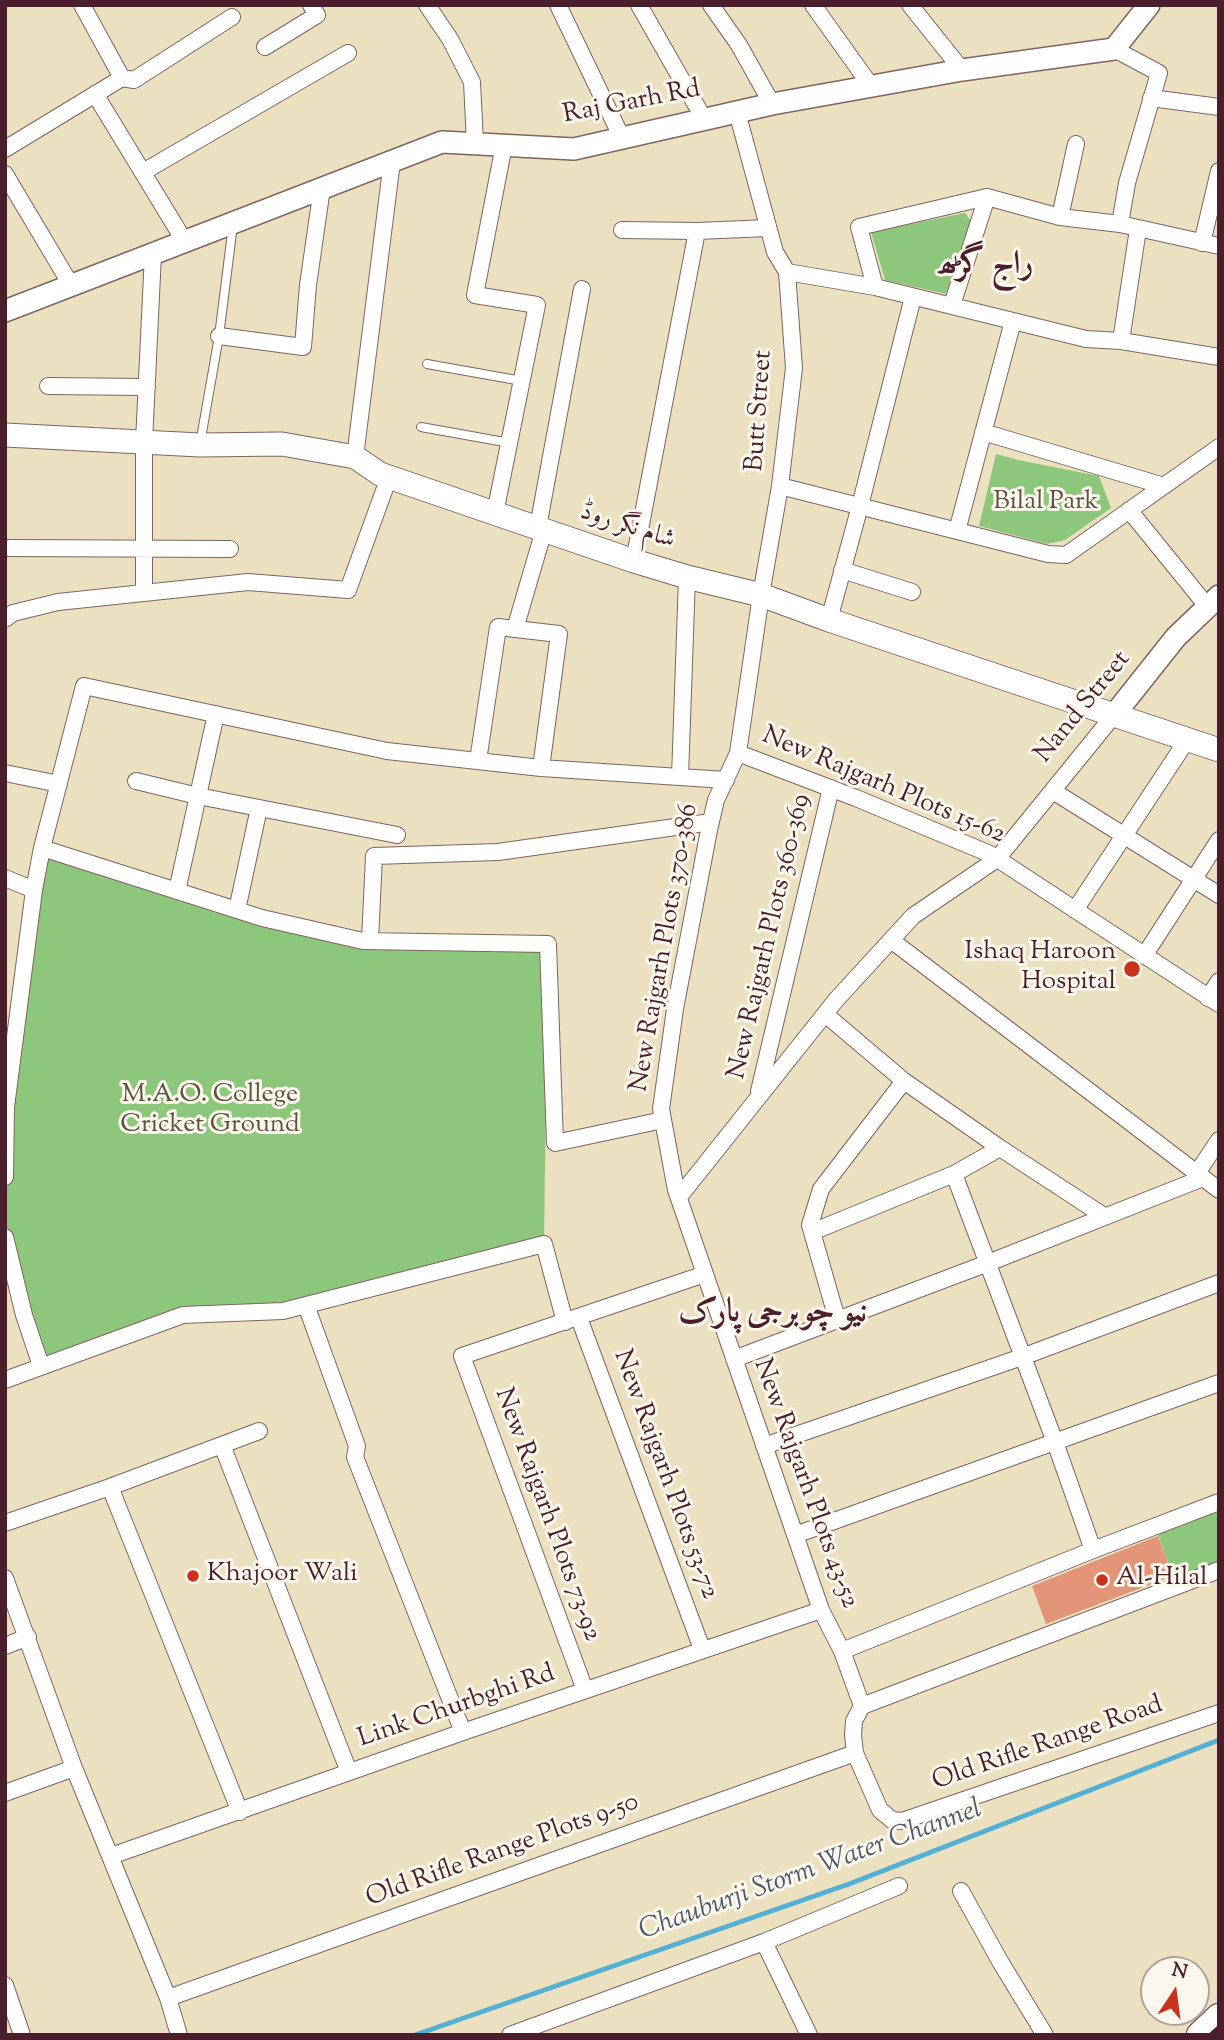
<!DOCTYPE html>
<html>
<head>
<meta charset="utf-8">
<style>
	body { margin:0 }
	#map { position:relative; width:1224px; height:2040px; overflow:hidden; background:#ebe1c0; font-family:"Sorts Mill Goudy",serif }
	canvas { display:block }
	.frame { position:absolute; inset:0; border:7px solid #4a1f2b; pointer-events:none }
	.north { position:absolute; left:1140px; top:1956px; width:70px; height:70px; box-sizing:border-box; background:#fbf7ec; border:2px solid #b4a19f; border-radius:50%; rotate:13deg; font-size:19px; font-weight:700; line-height:28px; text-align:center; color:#4a1f2b }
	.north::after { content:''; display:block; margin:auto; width:24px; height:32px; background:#c8321e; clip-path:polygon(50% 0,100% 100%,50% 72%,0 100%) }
</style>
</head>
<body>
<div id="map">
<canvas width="1224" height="2040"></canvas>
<div class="frame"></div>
<div class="north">N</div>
</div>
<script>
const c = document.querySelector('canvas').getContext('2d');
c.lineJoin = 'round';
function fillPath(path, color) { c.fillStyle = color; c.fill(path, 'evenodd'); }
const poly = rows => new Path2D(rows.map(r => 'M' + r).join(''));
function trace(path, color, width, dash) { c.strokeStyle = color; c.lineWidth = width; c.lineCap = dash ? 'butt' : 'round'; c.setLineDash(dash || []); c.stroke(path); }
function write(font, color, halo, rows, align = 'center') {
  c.font = font + ' "Sorts Mill Goudy",Amiri,serif'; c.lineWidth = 6; c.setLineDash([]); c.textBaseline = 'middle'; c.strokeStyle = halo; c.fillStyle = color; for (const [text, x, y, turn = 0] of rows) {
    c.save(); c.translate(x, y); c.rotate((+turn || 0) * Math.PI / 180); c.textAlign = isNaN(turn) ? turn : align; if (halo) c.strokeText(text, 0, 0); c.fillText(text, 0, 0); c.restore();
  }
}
fillPath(poly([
	[965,213,971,221,946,294,885,280,871,232],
	[996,454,1018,460,1099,476,1111,508,1065,540,1047,544,979,526],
	[42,848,370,941,548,944,544,1244,283,1311,183,1315,41,1366,6,1239,6,1107],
	[1219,1502,1219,1566,1175,1582,1155,1526]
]), '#8cc77c');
trace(poly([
	[415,2035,849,1884,1219,1740]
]), '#54afd2', 5);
fillPath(poly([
	[1158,1536,1173,1576,1046,1624,1032,1586]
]), '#e39578');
const service = poly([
	[427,364,522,381],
	[421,427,510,443],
	[200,444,219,336,233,225]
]);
const minor = poly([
	[82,5,122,78],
	[427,5,450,39,472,82,475,143],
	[558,5,622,138],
	[639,5,704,119],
	[711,5,739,45,772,104],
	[813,5,871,86],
	[910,5,962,70],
	[265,47,317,15,311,5],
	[1114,49,1159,73,1127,183,1120,224,1219,246],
	[95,94,185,242],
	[1151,98,1219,107],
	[737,112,775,252,787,272,794,368,780,486,761,595,738,753,716,800,709,830,675,1009,661,1109,676,1190,821,1610,842,1651,862,1706],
	[5,149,122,78,134,80,232,17],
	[143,172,348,53],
	[5,174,71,285],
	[1060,217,1076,144],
	[622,230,697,231,768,228],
	[1202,243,1219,171],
	[787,272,875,287,1086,339,1121,341,1219,357],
	[875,287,859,227,987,197,1060,217,1120,224],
	[952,305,987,197],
	[219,336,303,347,308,285,322,188],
	[1121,341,1138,229],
	[48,386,147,387],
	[983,432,1164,486],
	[355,457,392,161],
	[780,486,1048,554,1066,555,1219,447],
	[1129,510,1207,606],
	[495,513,537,305,475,295,504,145],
	[538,527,582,289],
	[957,531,1013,321],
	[5,548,230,549],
	[634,561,697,231],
	[842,570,912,592],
	[144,593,144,442,153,254],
	[5,619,13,613,58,602,248,582,348,590,389,477],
	[829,620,860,506,913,297],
	[515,629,544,530],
	[738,753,856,798,990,854,1219,1004],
	[478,761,498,627,559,634,541,768],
	[5,773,59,784],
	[680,777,687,577],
	[136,781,198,796,397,835],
	[1053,791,1219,895],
	[42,848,262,918,363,941,548,944,555,1143,663,1120],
	[5,878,34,890],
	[177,891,216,714],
	[237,910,259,808],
	[1075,910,1187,740],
	[891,940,1219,1190],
	[370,941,374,856,498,852,711,822],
	[1144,956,1219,840],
	[1208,998,1219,981],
	[825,1014,904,1081,1000,1148,1104,1216],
	[759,1091,831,788],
	[1197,1173,1219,1140],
	[954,1174,1055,1442,1093,1550],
	[5,1177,6,1107,34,890,42,848,84,686,387,751,541,768,726,780],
	[679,1197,836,1000,913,916,997,859,1114,715],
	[812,1232,954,1174,1000,1148],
	[5,1237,24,1315,41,1366],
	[306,1305,357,1446,355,1457,463,1732],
	[579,1318,702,1649],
	[837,1319,810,1225,821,1189,904,1081],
	[734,1359,988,1263,1203,1178],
	[5,1380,183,1315,283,1311,544,1244,565,1322],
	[222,1445,349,1772],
	[764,1446,1022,1357,1219,1283],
	[110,1487,240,1812],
	[5,1523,110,1487,259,1431],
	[795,1535,1219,1383],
	[5,1578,74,1768,168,1998,179,2035],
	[5,1646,28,1637],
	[842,1651,1093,1550,1219,1502],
	[585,1690,462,1356,705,1274],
	[862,1706,854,1721,853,1735,855,1753,880,1810,892,1820,902,1821,1219,1713],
	[862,1706,1219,1570],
	[5,1793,74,1768],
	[111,1856,463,1732,821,1610],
	[961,1891,1001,1963,1045,2035],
	[764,1942,809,2035],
	[5,1985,22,2035],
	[168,1998,855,1753],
	[510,2035,764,1942,899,1886]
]);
const tertiary = poly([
	[5,311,442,142,574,149,772,104,962,70,1114,49,1149,5],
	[1114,715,1176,637,1219,596]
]);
const secondary = poly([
	[5,435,200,445,282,444,355,457,380,474,634,561,687,577,761,595,829,620,1219,750]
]);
const primary = poly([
	[1200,2035,1219,2017]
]);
trace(service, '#82635f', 10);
trace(minor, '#82635f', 18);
trace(tertiary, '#82635f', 24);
trace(secondary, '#82635f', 25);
trace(primary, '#82635f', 29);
trace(service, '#fff', 8);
trace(minor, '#fff', 16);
trace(tertiary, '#fff', 21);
trace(secondary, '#fff', 23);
trace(primary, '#fff', 26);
trace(poly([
	[1211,2035,1219,2028]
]), '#4a1f2b', 5);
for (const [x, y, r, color] of [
	[1132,969,9,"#c8321e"],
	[193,1576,7,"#c8321e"],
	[1102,1580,7,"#c8321e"]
]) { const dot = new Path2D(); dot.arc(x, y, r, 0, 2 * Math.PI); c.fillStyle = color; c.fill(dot); trace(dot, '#fbf7ec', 2.5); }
write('26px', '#4a1f2b', '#fbf7ec', [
	["Raj Garh Rd",632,104,-11],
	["Butt Street",761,411,-86],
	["شام نگر روڈ",627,528,18],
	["Nand Street",1084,708,-51],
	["New Rajgarh Plots 15-62",883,787,23],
	["New Rajgarh Plots 360-369",771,937,-77],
	["New Rajgarh Plots 370-386",666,948,-80],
	["New Rajgarh Plots 53-72",664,1475,70],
	["New Rajgarh Plots 43-52",804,1484,70],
	["New Rajgarh Plots 73-92",546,1515,70],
	["Link Churbghi Rd",457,1708,-19],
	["Old Rifle Range Road",1048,1745,-19],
	["Old Rifle Range Plots 9-50",503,1852,-20]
]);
write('26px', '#5e5143', '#fbf7ec', [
	["Bilal Park",1046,504],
	["M.A.O. College",210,1097],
	["Cricket Ground",210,1127]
]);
write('26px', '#4a1f2b', '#fbf7ec', [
	["Ishaq Haroon",1116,954,"right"],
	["Hospital",1116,984,"right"],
	["Khajoor Wali",207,1576],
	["Al-Hilal",1116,1580]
], 'left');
write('italic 28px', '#4e596e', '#fbf7ec', [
	["Chauburji Storm Water Channel",811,1872,-20]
]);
write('bold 33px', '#4a1f2b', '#fbf7ec', [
	["راج گڑھ",985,267],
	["نیو چوبرجی پارک",773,1315]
]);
</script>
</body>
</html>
